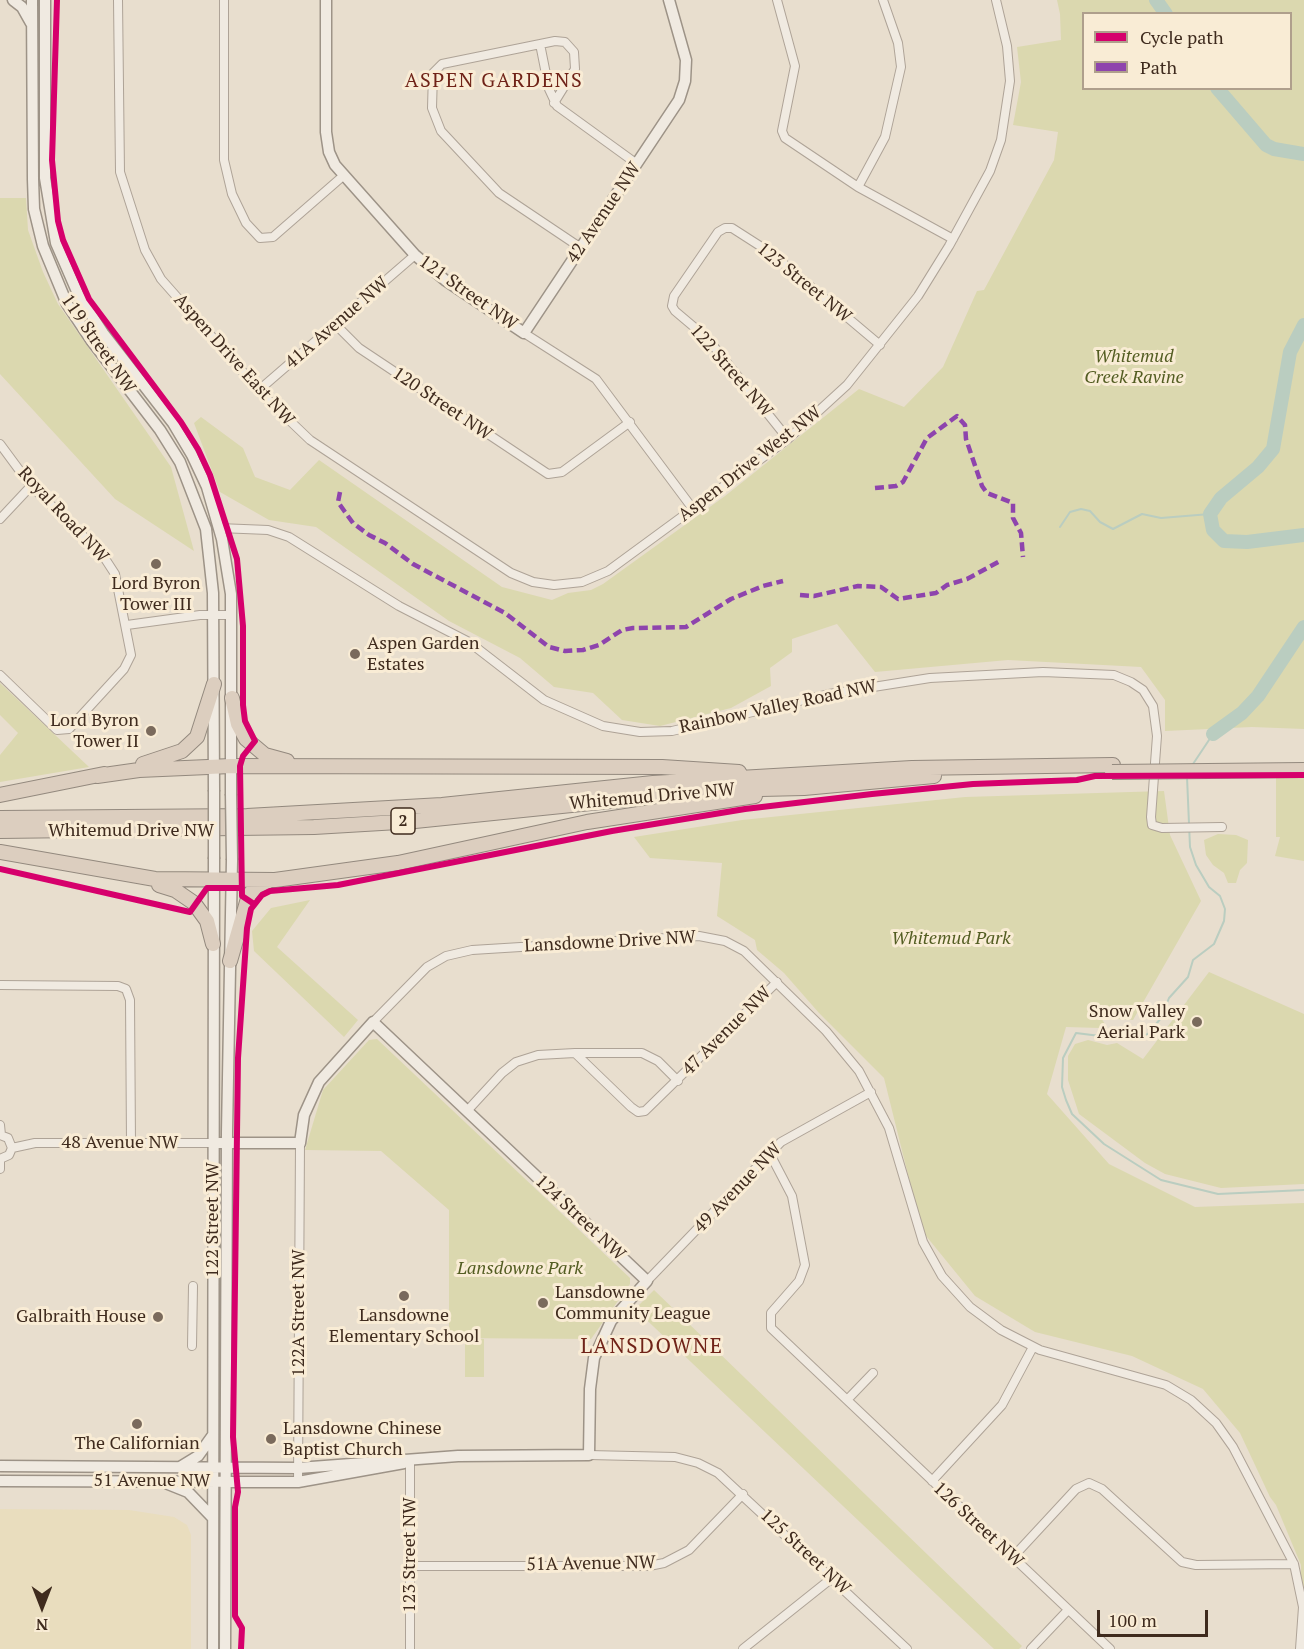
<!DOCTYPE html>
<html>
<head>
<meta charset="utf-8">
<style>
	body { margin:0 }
	#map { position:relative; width:1304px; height:1649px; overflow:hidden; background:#e8dece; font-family:"PT Serif",serif }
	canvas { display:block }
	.legend { position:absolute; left:1082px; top:12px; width:210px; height:78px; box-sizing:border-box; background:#f9ecd5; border:2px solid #af9f8c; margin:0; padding:8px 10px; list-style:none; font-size:18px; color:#3f2b1e }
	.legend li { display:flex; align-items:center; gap:12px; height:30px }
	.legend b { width:30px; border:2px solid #af9f8c }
	.north { position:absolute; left:12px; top:1577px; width:60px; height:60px; -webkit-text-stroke:4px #f9ecd5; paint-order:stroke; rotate:180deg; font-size:16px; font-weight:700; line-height:24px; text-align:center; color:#3f2b1e }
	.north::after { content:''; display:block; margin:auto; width:21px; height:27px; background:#3f2b1e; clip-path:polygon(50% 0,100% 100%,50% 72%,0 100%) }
	.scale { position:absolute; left:1097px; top:1610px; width:111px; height:27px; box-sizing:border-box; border:3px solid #3f2b1e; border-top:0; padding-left:8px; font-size:18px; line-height:21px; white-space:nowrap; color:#3f2b1e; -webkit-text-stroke:4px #f9ecd5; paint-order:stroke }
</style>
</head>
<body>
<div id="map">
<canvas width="1304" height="1649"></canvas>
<ul class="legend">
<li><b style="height:8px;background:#d6006c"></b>Cycle path</li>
<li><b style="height:8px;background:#8e44ad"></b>Path</li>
</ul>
<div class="north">N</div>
<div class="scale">100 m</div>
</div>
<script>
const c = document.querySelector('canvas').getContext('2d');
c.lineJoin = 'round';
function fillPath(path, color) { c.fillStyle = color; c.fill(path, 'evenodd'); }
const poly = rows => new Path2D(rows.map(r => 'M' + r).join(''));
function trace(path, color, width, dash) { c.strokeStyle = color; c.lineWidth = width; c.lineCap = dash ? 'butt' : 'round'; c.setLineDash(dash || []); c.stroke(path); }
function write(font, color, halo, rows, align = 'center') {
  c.font = font + ' "PT Serif",serif'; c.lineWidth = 6; c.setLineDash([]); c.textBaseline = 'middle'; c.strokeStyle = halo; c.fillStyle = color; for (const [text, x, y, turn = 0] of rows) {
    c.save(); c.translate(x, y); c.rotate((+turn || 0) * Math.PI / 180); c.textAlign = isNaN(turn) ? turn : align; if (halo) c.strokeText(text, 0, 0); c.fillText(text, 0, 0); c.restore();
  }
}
fillPath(poly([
	[0,1509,129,1510,174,1517,187,1525,191,1535,191,1649,0,1649]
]), '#e9ddbe');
fillPath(poly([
	[1057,0,1304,0,1304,729,1252,727,1165,731,1165,700,1141,667,1008,660,875,672,837,624,792,639,792,652,770,668,771,686,731,708,660,726,622,720,593,693,554,687,520,658,449,621,316,527,269,520,220,492,194,423,201,417,243,448,255,477,290,490,319,460,502,587,552,600,568,593,591,590,603,584,725,496,859,389,904,407,943,367,977,291,984,290,1054,160,1058,132,1013,125,1021,82,1017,47,1061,40,1060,14],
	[1084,14,1290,14,1290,88,1084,88],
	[0,198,26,198,28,230,43,272,58,304,171,467,194,551,115,499,0,374],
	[0,683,17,699,89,767,0,782,0,755,18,733,0,715],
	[1276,778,1304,778,1304,861,1275,856,1280,837,1276,837],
	[1164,791,1170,835,1201,901,1133,1020,1101,1018,1105,1024,1100,1028,1066,1027,1047,1094,1109,1164,1195,1207,1304,1203,1304,1649,1301,1649,1301,1565,1276,1505,1270,1497,1240,1433,1203,1389,1132,1356,1035,1332,975,1296,922,1231,884,1078,819,1013,784,973,757,950,755,940,717,916,722,863,650,858,634,837,742,820,965,797],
	[1218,834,1236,835,1248,840,1247,863,1240,870,1236,883,1228,883,1224,873,1213,865,1206,855,1204,840],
	[310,900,277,947,358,1020,344,1037,254,951,252,931,271,908],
	[1209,972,1304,1014,1304,1184,1221,1188,1165,1174,1145,1163,1079,1114,1068,1080,1068,1056,1075,1044,1088,1040,1107,1045,1117,1043,1143,1059],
	[377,1039,630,1278,630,1284,591,1339,449,1338,449,1210,381,1151,305,1150,323,1090,369,1040],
	[654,1290,1022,1646,1019,1649,994,1649,635,1309],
	[465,1339,484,1339,484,1377,465,1377]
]), '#dbd8af');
trace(poly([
	[1060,527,1070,512,1081,509,1090,511,1100,522,1113,529,1142,514,1161,518,1210,514],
	[1191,767,1213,734],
	[1187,777,1190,847,1196,865,1209,887,1220,896,1225,909,1224,921,1214,944,1193,960,1188,977,1169,998,1161,1018,1148,1034,1132,1040,1076,1033,1063,1058,1062,1087,1066,1100,1072,1114,1104,1144,1161,1180,1218,1194,1304,1190]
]), '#bacdc0', 2);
trace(poly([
	[1156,0,1166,14],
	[1217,88,1266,145,1274,149,1304,154],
	[1304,325,1290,352,1273,449,1258,467,1221,498,1210,514,1213,530,1224,541,1247,542,1304,535],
	[1213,734,1242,713,1258,696,1304,627]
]), '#bacdc0', 14);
const street = poly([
	[118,0,120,172,145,250,161,279,266,398,310,440,511,573,533,582,554,585,582,582,608,571,788,439,847,385,918,296,949,246,990,171,1001,140,1010,81,1007,46,996,0],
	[224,0,224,160,232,194,246,223,260,238,273,237,343,176],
	[777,0,795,66,782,131,785,138,858,187,953,239],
	[540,44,549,89,557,106,637,164],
	[554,103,575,69,574,52,565,42,555,41,442,64,433,73,432,108,441,131,499,193,581,248],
	[858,187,885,137,901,67,898,43,883,0],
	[336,325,359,348,548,474,562,472,630,422],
	[524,333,596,379,693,509],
	[259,390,415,255],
	[788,439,707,338,675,311,672,306,674,296,718,232,725,228,732,228,771,253,880,345],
	[0,444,31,486,102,554,115,574,131,655,124,669,69,729,57,730,0,675],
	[0,519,31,486],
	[219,528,268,530,289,537,399,606,469,642,544,700,603,726,640,732,672,731,829,694,930,678,1043,672,1114,675,1131,682,1143,690,1153,706,1157,736,1151,817,1152,825,1162,828,1222,827],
	[127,625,200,615,232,615],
	[0,985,118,986,126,989,130,1000,131,1143],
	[373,1022,427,967,446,956,472,950,699,936,725,941,744,951,826,1031,859,1071,889,1128,923,1242,942,1276,970,1307,1001,1330,1040,1350,1166,1385,1191,1400,1216,1423,1233,1447,1294,1564,1303,1607,1300,1649],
	[575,1053,642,1053,658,1061,678,1081],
	[467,1111,502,1073,516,1062,538,1055,575,1053,631,1107,638,1112,645,1111,777,982],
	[0,1125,1,1135],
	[0,1135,8,1138,12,1148,9,1155,0,1159,0,1169],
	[12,1148,35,1143,213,1143],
	[769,1152,792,1196,805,1265,799,1281,771,1313,771,1328,1110,1649],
	[647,1281,781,1142,871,1092],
	[192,1346,193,1286],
	[847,1400,873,1373],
	[589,1455,675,1457,698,1463,718,1473,907,1649],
	[932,1481,1002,1405,1033,1347],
	[298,1482,300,1143],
	[1013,1557,1076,1489,1089,1483,1102,1489,1182,1562,1196,1565,1294,1564],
	[410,1566,649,1566,664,1563,689,1550,743,1494],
	[410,1649,410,1461],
	[743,1649,832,1578],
	[1031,1649,1068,1610]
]);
const secondary = poly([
	[13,0,22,7,31,23],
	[32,0,33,179,34,209,43,246,67,304,91,340,160,430,180,462,206,529,213,593,214,790],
	[45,0,45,178,56,243,79,296,103,333,173,423,192,455,207,487,222,539,231,594,231,794],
	[326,0,326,132,329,152,335,165,415,255,445,280,524,333,679,100,685,81,686,60,669,0],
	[0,1466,298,1468,458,1456,589,1455,590,1389,594,1358,611,1321,647,1281,373,1022,319,1082,304,1115,300,1143,213,1143],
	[180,1467,198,1456,213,1435],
	[0,1481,298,1482,404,1463],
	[168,1484,188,1492,213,1518],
	[213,1649,214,859],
	[225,1649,227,1132,232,860]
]);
const highway = poly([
	[232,698,238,724,246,739,265,755,287,761],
	[143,764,182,751,197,737,214,684],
	[97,776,139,770,231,766,662,767,739,772],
	[0,795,104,774],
	[0,818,247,816,442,805,653,783,912,768,1113,765],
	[0,831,314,827,415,821,718,790,804,788,934,776],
	[0,852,155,879,275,880,398,863,587,822,755,796],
	[159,885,175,890,194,903,207,921,213,944],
	[230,961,249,895,257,886,267,882]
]);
trace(street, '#aea397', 10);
trace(secondary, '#9d9387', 13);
trace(highway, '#93897e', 16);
trace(street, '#f0eae1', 8);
trace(secondary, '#f0eae1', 10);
trace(highway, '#dccebf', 14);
const secondaryBridge = poly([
	[214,790,214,859],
	[231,794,232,860]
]);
const highwayBridge = poly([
	[1112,772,1304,770]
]);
trace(secondaryBridge, '#9d9387', 13, []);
trace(highwayBridge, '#93897e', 16, []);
trace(secondaryBridge, '#f0eae1', 10);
trace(highwayBridge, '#dccebf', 14);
trace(poly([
	[875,488,896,486,903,482,927,438,957,416,965,425,966,439,982,486,987,493,1013,503,1013,518,1021,533,1023,557],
	[340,492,338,502,345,512,353,523,369,535,385,543,413,564,505,613,549,647,565,651,583,650,599,645,622,630,633,628,686,627,731,599,763,586,783,581],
	[800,595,814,596,858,586,881,587,898,599,936,593,947,585,967,579,1000,561]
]), '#8e44ad', 4.5, [9, 4.5]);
trace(poly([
	[57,0,52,160,58,221,63,240,89,299,181,422,198,449,210,475,237,559,243,626,243,705,245,721,255,741,243,756,240,766,242,896,254,904],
	[0,869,190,912,207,888,241,888],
	[241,1649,242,1628,235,1616,235,1507,238,1492,233,1437,238,1058,247,928,251,909,262,895,270,891,338,885,612,831,745,809,872,794,973,784,1077,780,1095,776,1304,775]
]), '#d6006c', 6);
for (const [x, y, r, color] of [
	[156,564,6,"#7a6a5c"],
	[355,654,6,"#7a6a5c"],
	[151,731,6,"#7a6a5c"],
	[1197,1022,6,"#7a6a5c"],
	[404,1296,6,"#7a6a5c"],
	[543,1303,6,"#7a6a5c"],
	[158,1317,6,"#7a6a5c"],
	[137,1424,6,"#7a6a5c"],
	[271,1439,6,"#7a6a5c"]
]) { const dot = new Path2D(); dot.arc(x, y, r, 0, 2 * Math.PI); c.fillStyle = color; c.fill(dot); trace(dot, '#f9ecd5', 2); }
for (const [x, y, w] of [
	[403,821,24]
]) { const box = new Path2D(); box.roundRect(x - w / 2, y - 13, w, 26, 4.5); c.fillStyle = '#f9ecd5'; c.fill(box); trace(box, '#3f2b1e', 1.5); }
write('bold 16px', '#3f2b1e', null, [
	["2",403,821]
]);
write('18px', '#3f2b1e', '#f9ecd5', [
	["42 Avenue NW",604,213,-56],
	["123 Street NW",804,283,39],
	["121 Street NW",468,293,35],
	["41A Avenue NW",337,323,-41],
	["119 Street NW",98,344,55],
	["Aspen Drive East NW",234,360,48],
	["122 Street NW",731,371,49],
	["120 Street NW",442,404,34],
	["Aspen Drive West NW",750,464,-38],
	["Royal Road NW",63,515,47],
	["Rainbow Valley Road NW",778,707,-12],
	["Whitemud Drive NW",652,797,-5],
	["Whitemud Drive NW",131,831],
	["Lansdowne Drive NW",610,942,-3],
	["47 Avenue NW",727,1031,-45],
	["48 Avenue NW",120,1143],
	["49 Avenue NW",738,1188,-46],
	["124 Street NW",580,1218,43],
	["122 Street NW",213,1220,-90],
	["122A Street NW",299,1313,-90],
	["51 Avenue NW",152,1481],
	["126 Street NW",978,1525,43],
	["125 Street NW",805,1552,43],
	["123 Street NW",410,1555,-90],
	["51A Avenue NW",591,1564,-1]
]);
write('italic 18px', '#535d22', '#f9ecd5', [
	["Whitemud",1134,357],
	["Creek Ravine",1134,378],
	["Whitemud Park",951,939],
	["Lansdowne Park",520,1269]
]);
write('18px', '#3f2b1e', '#f9ecd5', [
	["Lord Byron",156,584],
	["Tower III",156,605],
	["Aspen Garden",367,644,"left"],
	["Estates",367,665,"left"],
	["Lord Byron",139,721,"right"],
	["Tower II",139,742,"right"],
	["Snow Valley",1185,1012,"right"],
	["Aerial Park",1185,1033,"right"],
	["Lansdowne",555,1293,"left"],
	["Community League",555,1314,"left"],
	["Lansdowne",404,1316],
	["Elementary School",404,1337],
	["Galbraith House",146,1317,"right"],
	["Lansdowne Chinese",283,1429,"left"],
	["Baptist Church",283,1450,"left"],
	["The Californian",137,1444]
]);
c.letterSpacing = '1.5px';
write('20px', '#702318', '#f9ecd5', [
	["ASPEN GARDENS",494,81]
]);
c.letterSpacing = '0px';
c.letterSpacing = '1.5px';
write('21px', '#702318', '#f9ecd5', [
	["LANSDOWNE",652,1347]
]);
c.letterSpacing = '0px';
</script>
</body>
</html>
